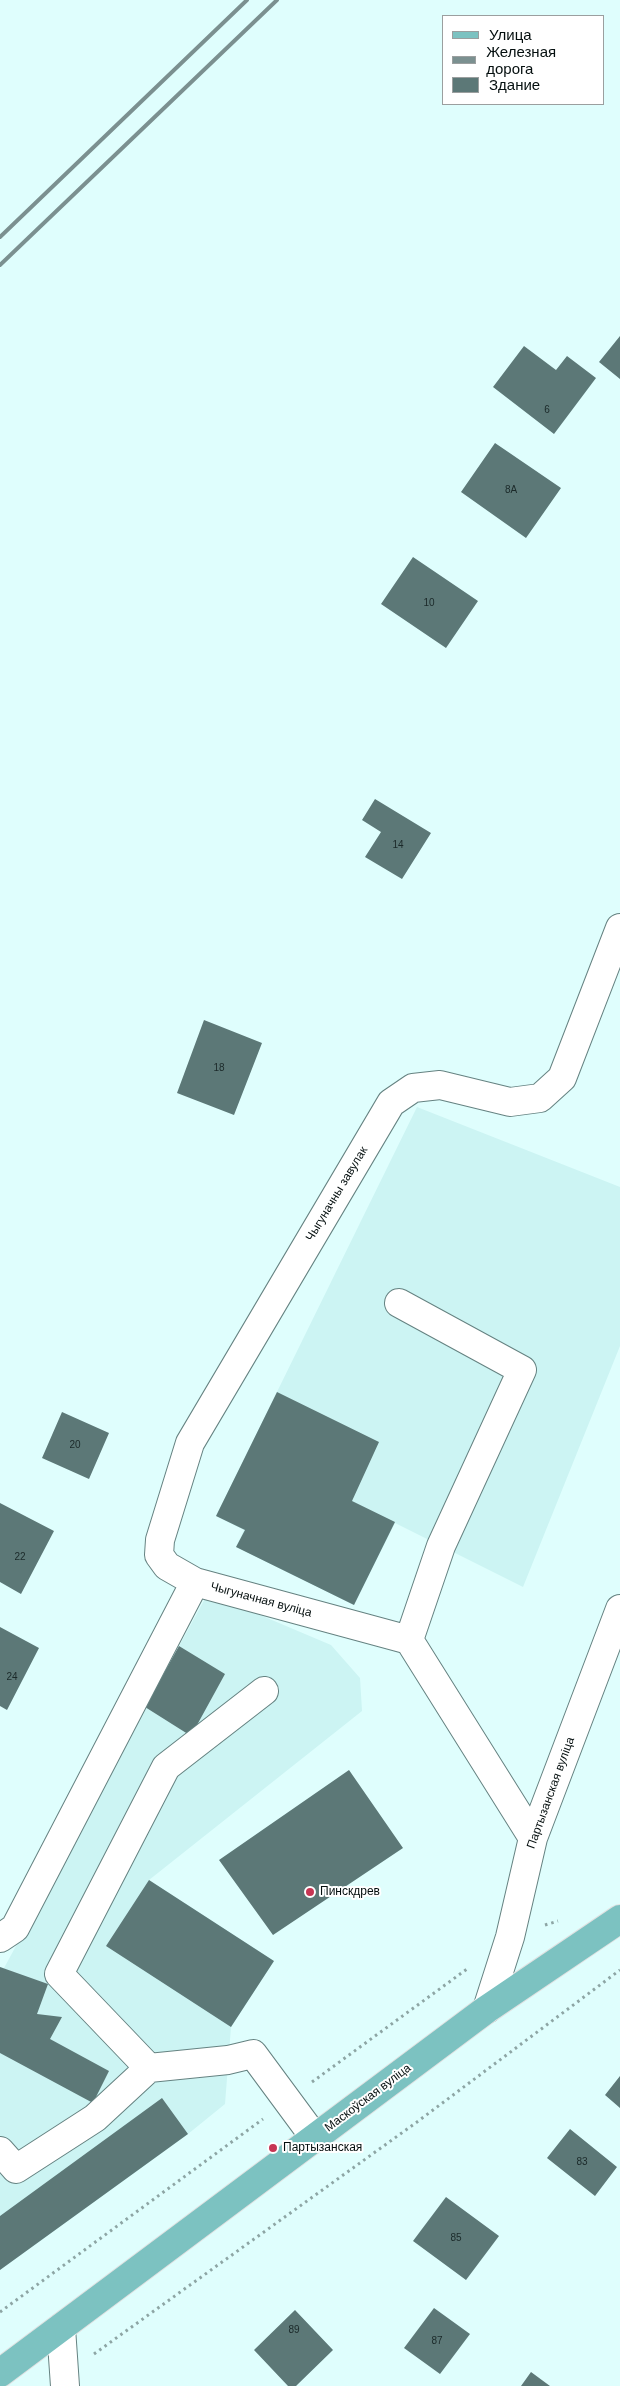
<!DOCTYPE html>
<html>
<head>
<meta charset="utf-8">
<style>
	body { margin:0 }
	#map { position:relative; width:620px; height:2386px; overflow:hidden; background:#dffefd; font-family:Helvetica,sans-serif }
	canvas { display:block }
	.legend { position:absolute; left:442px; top:15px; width:162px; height:90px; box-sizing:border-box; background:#fff; border:1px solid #9b9f9f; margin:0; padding:6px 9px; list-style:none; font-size:15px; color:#050f0f }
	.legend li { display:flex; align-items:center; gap:10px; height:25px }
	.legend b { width:25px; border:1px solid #9b9f9f }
</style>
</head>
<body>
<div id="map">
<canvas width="620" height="2386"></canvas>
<ul class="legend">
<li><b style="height:6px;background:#7cc2c1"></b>Улица</li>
<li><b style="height:6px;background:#7b9090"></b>Железная дорога</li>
<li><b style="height:14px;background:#5c7877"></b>Здание</li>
</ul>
</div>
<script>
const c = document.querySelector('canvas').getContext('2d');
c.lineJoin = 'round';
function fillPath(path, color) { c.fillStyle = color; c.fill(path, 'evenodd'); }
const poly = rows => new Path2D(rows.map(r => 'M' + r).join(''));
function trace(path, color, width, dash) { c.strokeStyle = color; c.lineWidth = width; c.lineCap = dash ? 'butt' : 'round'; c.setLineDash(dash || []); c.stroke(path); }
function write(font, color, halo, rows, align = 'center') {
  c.font = font + ' Helvetica,sans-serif'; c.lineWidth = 4; c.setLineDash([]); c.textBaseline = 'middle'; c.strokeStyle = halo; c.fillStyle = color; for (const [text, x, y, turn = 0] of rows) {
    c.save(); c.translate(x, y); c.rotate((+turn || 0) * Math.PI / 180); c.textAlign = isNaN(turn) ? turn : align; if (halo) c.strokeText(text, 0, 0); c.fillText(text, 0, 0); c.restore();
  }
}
fillPath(poly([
	[417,1107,620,1187,620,1346,523,1587,395,1523,354,1605,236,1547,244,1530,216,1516],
	[208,1593,331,1645,360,1678,362,1711,149,1880,274,1961,231,2027,225,2104,188,2134,0,2270,0,1967,4,1968]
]), '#ccf4f3');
fillPath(poly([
	[620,336,620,379,599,362],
	[524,346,556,370,567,356,596,378,554,434,493,387],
	[495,443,561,488,526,538,461,492],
	[413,557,478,601,446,648,381,604],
	[375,799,431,833,402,879,365,857,381,832,362,820],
	[204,1020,262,1043,234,1115,177,1093],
	[277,1392,379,1442,352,1501,395,1522,354,1605,236,1547,245,1530,216,1516],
	[62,1412,109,1433,89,1479,42,1458],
	[0,1503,54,1531,21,1594,0,1582],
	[0,1627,39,1648,7,1710,0,1706],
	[179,1646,225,1674,191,1736,145,1707],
	[349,1770,403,1848,273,1935,219,1860],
	[149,1880,274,1961,231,2027,106,1946],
	[0,1967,48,1984,37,2014,62,2017,50,2039,109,2071,93,2103,0,2053],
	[620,2076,620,2108,605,2095],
	[162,2098,188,2134,0,2270,0,2216],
	[570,2129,617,2167,595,2196,547,2158],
	[446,2197,499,2236,466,2280,413,2241],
	[434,2308,470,2334,440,2374,404,2348],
	[295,2310,333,2350,296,2386,288,2386,254,2350],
	[531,2372,550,2386,521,2386]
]), '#5c7877');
const minor = poly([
	[399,1303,522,1370,441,1546,409,1640],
	[195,1582,167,1566,159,1555,160,1540,190,1443,391,1103,413,1088,440,1085,510,1102,540,1098,562,1078,620,928],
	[264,1691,166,1767,59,1974,149,2068,228,2060,253,2054,315,2138],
	[0,1938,15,1928,195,1582,409,1640,533,1838],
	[487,2009,510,1937,533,1838,620,1609],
	[0,2151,16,2169,95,2118,149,2068],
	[61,2328,65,2386]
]);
const major = poly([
	[0,2373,487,2009,620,1919]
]);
trace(minor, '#658281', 30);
trace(major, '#e1e2e2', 30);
trace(poly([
	[545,1925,558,1921],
	[312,2082,467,1969],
	[0,2312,263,2119],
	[94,2354,417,2122,620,1970]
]), '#8da5a4', 3, [2.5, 4]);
trace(minor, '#fff', 28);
trace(major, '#7cc2c1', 28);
trace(poly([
	[0,237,247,0],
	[0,265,277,0]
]), '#7b9090', 4);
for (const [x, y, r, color] of [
	[310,1892,5,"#c63553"],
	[273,2148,5,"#c63553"]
]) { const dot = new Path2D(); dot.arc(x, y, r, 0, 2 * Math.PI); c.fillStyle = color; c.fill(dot); trace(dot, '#fff', 2); }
write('10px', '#1b2929', null, [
	["6",547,410],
	["8А",511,490],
	["10",429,603],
	["14",398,845],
	["18",219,1068],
	["20",75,1445],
	["22",20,1557],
	["24",12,1677],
	["83",582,2162],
	["85",456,2238],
	["89",294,2330],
	["87",437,2341]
]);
write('12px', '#050f0f', '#fff', [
	["Чыгуначны завулак",337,1194,-59],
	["Чыгуначная вуліца",261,1600,15],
	["Партызанская вуліца",551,1793,-70],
	["Маскоўская вуліца",368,2098,-37]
]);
write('12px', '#050f0f', '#fff', [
	["Пинскдрев",320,1892],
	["Партызанская",283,2148]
], 'left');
</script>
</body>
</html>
